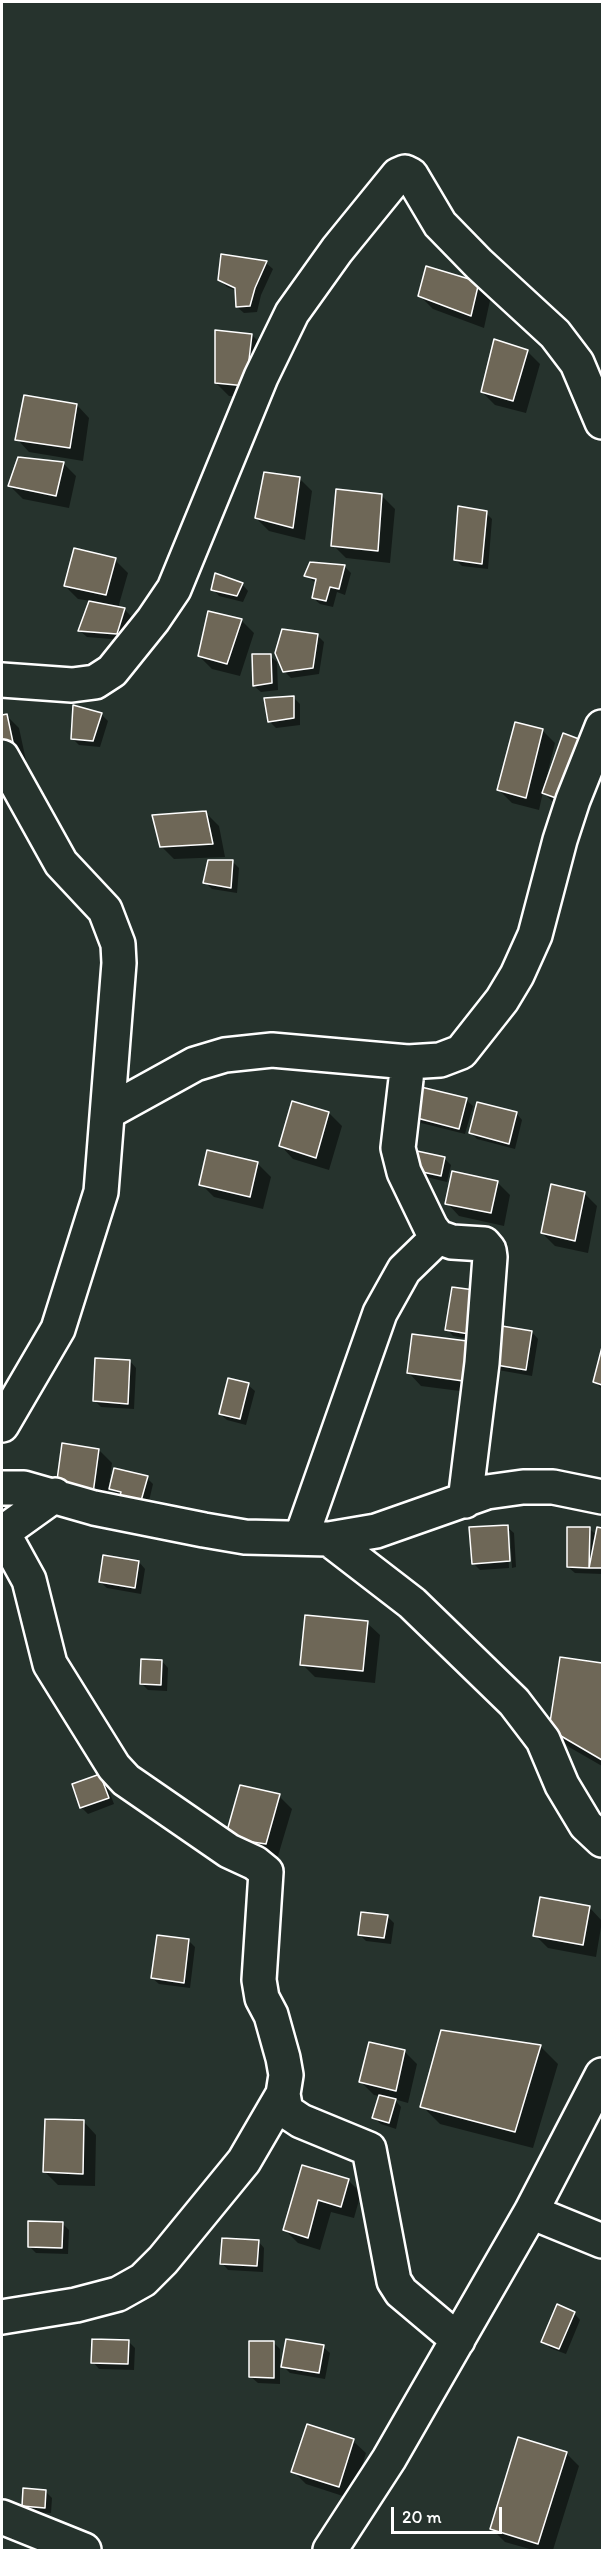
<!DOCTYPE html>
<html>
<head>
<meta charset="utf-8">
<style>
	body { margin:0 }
	#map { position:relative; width:604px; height:2552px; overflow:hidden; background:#26332d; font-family:Itim,sans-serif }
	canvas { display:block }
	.frame { position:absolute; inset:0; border:3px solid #fff; pointer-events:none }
	.scale { position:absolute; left:391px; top:2507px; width:111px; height:27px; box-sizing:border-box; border:3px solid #fff; border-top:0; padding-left:8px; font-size:18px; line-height:21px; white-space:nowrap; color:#fff; -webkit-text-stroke:4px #26332d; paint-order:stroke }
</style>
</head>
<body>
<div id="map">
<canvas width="604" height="2552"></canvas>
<div class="frame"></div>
<div class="scale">20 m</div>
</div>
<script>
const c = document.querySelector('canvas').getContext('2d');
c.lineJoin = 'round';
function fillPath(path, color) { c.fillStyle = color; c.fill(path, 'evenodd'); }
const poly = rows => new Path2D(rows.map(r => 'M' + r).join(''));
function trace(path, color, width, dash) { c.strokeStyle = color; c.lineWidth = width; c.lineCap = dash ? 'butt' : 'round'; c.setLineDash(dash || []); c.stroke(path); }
fillPath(poly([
	[222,256,266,263,273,269,261,295,257,312,244,313,237,307,237,291,227,287,220,280],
	[478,283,491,296,484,328,433,309,420,296],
	[252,335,265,348,259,398,229,396,216,383],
	[527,351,540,364,526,413,495,405,482,392],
	[77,405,89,418,83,461,29,452,17,439],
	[63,463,76,476,69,508,23,499,10,486],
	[299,478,312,491,305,540,269,531,256,518],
	[382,496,395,509,390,563,346,558,333,545],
	[486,513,492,519,488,569,462,566,455,559],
	[115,560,128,573,118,608,124,609,131,616,123,640,87,637,80,631,91,601,78,599,65,586],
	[344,566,351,573,345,595,337,592,333,607,320,604,313,598,316,583,306,576],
	[242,584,248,591,243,602,219,596,213,589],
	[241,620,254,633,240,676,212,669,199,656],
	[318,636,324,642,319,674,291,678,284,671],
	[270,656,277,662,278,690,261,692,254,686],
	[293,697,300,704,300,725,276,728,269,721],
	[74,707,102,715,108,721,100,747,79,745,72,738],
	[7,716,19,728,30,779,2,791,2,717],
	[542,730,555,743,546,779,548,780,564,735,557,806,543,792,539,810,512,803,499,790],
	[206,813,219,826,225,857,174,859,161,846],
	[232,861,239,868,237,893,212,889,205,882],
	[466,1100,473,1106,465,1134,421,1123,414,1116],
	[329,1113,342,1126,329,1170,293,1159,281,1146],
	[516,1113,522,1120,515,1149,477,1139,471,1133],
	[208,1152,258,1164,271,1177,263,1209,214,1197,201,1184],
	[419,1153,445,1159,451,1165,447,1182,422,1176],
	[497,1182,510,1195,504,1226,459,1216,447,1203],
	[584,1193,597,1206,588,1253,555,1246,542,1233],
	[488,1299,481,1341,453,1336,447,1329],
	[532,1332,538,1339,532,1376,498,1370,491,1364],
	[413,1336,483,1394,421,1386,409,1373],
	[602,1353,602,1389,595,1382],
	[130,1361,136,1368,134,1409,101,1407,95,1401],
	[248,1385,255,1391,246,1425,227,1420,220,1414],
	[99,1450,112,1463,105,1513,70,1507],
	[147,1478,153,1484,146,1514,110,1489],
	[507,1527,514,1533,516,1567,512,1568,510,1531,507,1531,509,1568,480,1570,473,1563],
	[589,1528,597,1536,599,1529,602,1529,602,1574,575,1573,568,1567],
	[139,1562,145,1569,141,1594,107,1588,100,1582],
	[367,1623,380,1635,375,1683,315,1677,302,1664],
	[561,1659,602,1665,602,1766,569,1747,551,1729],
	[162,1661,168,1668,167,1691,148,1690,141,1683],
	[100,1776,106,1783,114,1804,88,1814,81,1807],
	[279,1796,292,1809,278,1856,239,1850],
	[590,1908,602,1921,596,1957,548,1948,535,1935],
	[387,1916,394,1923,391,1944,366,1941,360,1935],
	[189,1941,195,1947,190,1988,159,1984,152,1978],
	[540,2046,558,2064,533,2148,440,2124,422,2106],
	[404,2051,417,2064,408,2103,394,2099,401,2107,396,2129,381,2124,374,2118,380,2096,374,2095,361,2082],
	[84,2122,96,2135,95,2186,58,2185,45,2172],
	[303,2167,348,2180,361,2193,354,2218,331,2212,320,2250,298,2243,285,2230],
	[62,2223,69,2230,68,2254,36,2253,29,2246],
	[258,2241,264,2248,263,2272,228,2270,222,2263],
	[574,2313,580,2320,566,2354,550,2348,543,2341],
	[128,2341,135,2348,134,2370,99,2369,93,2362],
	[273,2342,280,2349,280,2384,258,2383,251,2377],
	[323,2347,330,2353,325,2379,290,2373,283,2366],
	[353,2441,366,2453,352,2499,306,2484,293,2471],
	[566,2453,579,2466,553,2550,533,2550,505,2542,492,2529],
	[45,2491,52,2498,51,2513,30,2512,24,2505]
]), '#0007');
const building = poly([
	[221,254,267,261,255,288,250,306,236,307,235,288,218,280,221,254],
	[426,266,479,282,471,316,418,296,426,266],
	[215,330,252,334,246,386,215,383,215,330],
	[494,339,528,350,513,401,481,392,494,339],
	[24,395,77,404,70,448,15,440,24,395],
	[18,457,64,462,56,496,8,486,18,457],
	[264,472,300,477,293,528,255,518,264,472],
	[336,489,382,494,378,551,331,546,336,489],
	[458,506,487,511,482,564,454,560,458,506],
	[74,548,116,558,106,595,64,586,74,548],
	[310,562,345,565,339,589,330,587,326,601,312,598,316,579,304,576,310,562],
	[215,573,243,583,237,596,211,590,215,573],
	[89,601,125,608,117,634,78,631,89,601],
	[208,611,242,619,227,664,198,656,208,611],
	[282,629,318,634,313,668,283,672,275,653,282,629],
	[252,654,271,654,272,683,253,686,252,654],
	[294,696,294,718,268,722,264,698,294,696],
	[73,705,102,713,93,741,71,739,73,705],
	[7,714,18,766,2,773,2,715,7,714],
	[515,722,543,729,526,798,497,790,515,722],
	[563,733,587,742,567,802,542,793,563,733],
	[206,811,213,844,160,847,152,815,206,811],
	[208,860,233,860,231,888,203,883,208,860],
	[421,1087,467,1098,459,1129,413,1117,421,1087],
	[292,1101,329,1112,316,1158,279,1146,292,1101],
	[477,1102,517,1112,509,1144,469,1133,477,1102],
	[207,1150,258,1162,250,1197,199,1185,207,1150],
	[417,1151,445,1157,441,1176,413,1170,417,1151],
	[452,1171,498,1181,491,1213,445,1204,452,1171],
	[551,1184,585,1192,575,1241,541,1233,551,1184],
	[452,1287,482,1291,475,1335,445,1330,452,1287],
	[496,1325,532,1331,526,1370,490,1364,496,1325],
	[412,1334,475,1342,470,1382,407,1373,412,1334],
	[602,1347,602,1385,593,1382,602,1347],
	[95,1358,130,1360,128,1404,93,1401,95,1358],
	[228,1378,249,1383,240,1419,219,1414,228,1378],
	[62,1443,99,1449,92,1501,55,1495,62,1443],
	[114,1468,148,1476,139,1508,118,1503,121,1492,109,1489,114,1468],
	[508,1525,510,1561,472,1564,469,1527,508,1525],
	[567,1527,590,1527,589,1568,567,1567,567,1527],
	[597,1527,602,1528,602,1568,589,1568,597,1527],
	[103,1555,139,1561,135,1588,99,1582,103,1555],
	[305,1615,368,1621,363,1671,300,1665,305,1615],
	[560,1657,602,1663,602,1760,549,1729,560,1657],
	[141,1659,162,1660,161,1685,140,1684,141,1659],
	[100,1774,109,1798,80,1808,72,1784,100,1774],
	[240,1785,280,1794,266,1844,225,1838,240,1785],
	[540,1897,590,1906,583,1945,533,1936,540,1897],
	[361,1912,388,1915,384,1938,358,1935,361,1912],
	[157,1935,189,1939,184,1983,151,1978,157,1935],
	[441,2030,541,2045,515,2132,420,2107,441,2030],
	[369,2042,405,2050,396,2091,359,2082,369,2042],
	[379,2095,396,2099,389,2123,372,2118,379,2095],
	[45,2119,84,2120,83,2174,43,2172,45,2119],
	[302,2165,349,2179,341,2207,318,2200,308,2238,283,2230,302,2165],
	[28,2221,63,2222,62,2248,28,2247,28,2221],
	[222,2238,259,2240,257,2266,220,2264,222,2238],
	[557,2304,575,2312,559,2349,541,2342,557,2304],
	[92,2339,129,2340,128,2364,91,2363,92,2339],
	[286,2339,324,2345,319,2373,281,2367,286,2339],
	[249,2341,274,2341,274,2378,249,2377,249,2341],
	[307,2424,354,2439,339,2487,291,2472,307,2424],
	[518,2437,567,2452,538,2544,490,2529,518,2437],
	[23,2488,46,2490,45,2508,22,2506,23,2488]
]);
fillPath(building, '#6e6757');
trace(building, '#fff', 1.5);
const street = poly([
	[2,680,72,685,95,682,112,671,153,620,174,589,261,377,292,313,337,250,398,175,405,172,411,175,440,224,479,264,555,334,577,363,602,422],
	[2,757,61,863,105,910,118,944,119,963,101,1192,58,1329,2,1425],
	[408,1062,398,1148,404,1172,431,1228,438,1237,452,1242,484,1244,489,1250,490,1257,482,1363,465,1501],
	[108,1112,195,1064,225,1055,272,1050,408,1062,440,1060,461,1052,502,1000,517,975,535,935,560,840,573,800,602,727],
	[2,1488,24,1488,94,1508,204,1530,245,1537,329,1539,376,1531,487,1492,523,1487,553,1487,602,1497],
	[2,1531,29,1580,50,1664,114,1767,126,1780,229,1851,255,1863,266,1872,259,1980,262,1998,271,2015,283,2058,286,2075,283,2094,244,2161,163,2260,143,2280,118,2294,76,2305,2,2317],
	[2,1533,55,1495],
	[301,1538,380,1313,404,1270,438,1237],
	[329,1539,412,1603,514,1702,543,1740,562,1785,586,1825,602,1840],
	[283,2094,286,2111,301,2121,369,2149,394,2281,401,2292,458,2340],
	[531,2212,602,2241],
	[2,2517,84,2550],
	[330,2550,389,2459,531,2212,602,2075]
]);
trace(street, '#fff', 38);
trace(street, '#26332d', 33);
</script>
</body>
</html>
